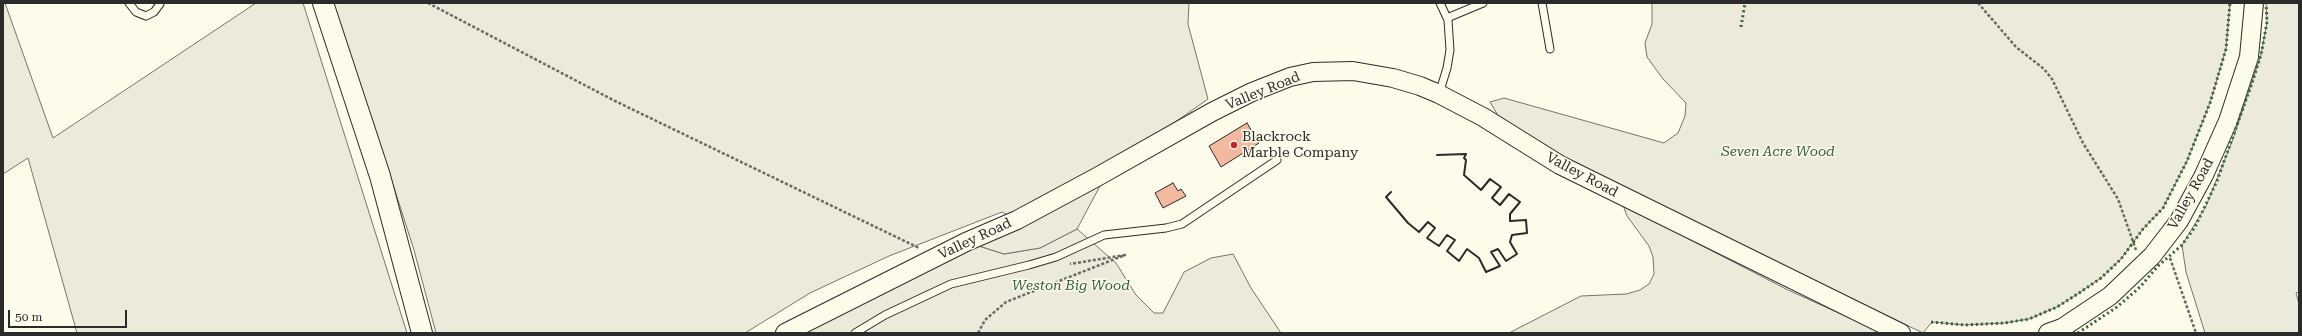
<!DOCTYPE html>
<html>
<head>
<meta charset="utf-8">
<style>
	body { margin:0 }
	#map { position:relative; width:2302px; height:336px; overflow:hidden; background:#fdfbea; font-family:"Roboto Serif",serif }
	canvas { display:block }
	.frame { position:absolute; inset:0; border:4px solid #2b2b2b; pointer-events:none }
	.scale { position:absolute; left:8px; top:310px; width:119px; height:18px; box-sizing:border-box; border:2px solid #2b2b2b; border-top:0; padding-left:5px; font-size:12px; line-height:14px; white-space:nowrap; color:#2b2b2b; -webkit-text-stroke:3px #fdfbea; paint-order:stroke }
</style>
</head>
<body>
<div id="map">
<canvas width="2302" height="336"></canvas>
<div class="frame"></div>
<div class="scale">50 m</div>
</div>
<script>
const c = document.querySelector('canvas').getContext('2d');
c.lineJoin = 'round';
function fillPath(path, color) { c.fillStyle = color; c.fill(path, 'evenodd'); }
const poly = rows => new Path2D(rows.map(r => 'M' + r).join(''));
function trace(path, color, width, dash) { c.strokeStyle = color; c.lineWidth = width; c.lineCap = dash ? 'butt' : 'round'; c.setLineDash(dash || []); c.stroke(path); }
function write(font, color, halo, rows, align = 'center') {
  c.font = font + ' "Roboto Serif",serif'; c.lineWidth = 3; c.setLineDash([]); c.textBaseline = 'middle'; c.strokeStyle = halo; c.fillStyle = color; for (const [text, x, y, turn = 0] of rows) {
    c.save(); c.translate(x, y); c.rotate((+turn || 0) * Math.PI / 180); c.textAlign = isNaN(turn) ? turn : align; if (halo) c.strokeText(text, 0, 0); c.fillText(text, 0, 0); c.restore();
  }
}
const green = poly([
	[3,3,5,3,53,138,256,3,303,3,407,333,77,333,28,158,3,174,3,3],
	[331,3,1189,3,1188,24,1208,99,1097,177,1017,220,1002,212,889,256,810,293,745,333,436,333,414,250,373,122,331,3],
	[1652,3,2230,3,2226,49,2210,103,2187,161,2163,208,2143,229,2121,259,2101,278,2079,293,2057,307,2029,319,2004,323,1965,325,1932,322,1923,333,1590,173,1499,117,1490,102,1504,98,1664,143,1678,133,1685,116,1686,103,1663,79,1647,57,1645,43,1652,24,1652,3],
	[2266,3,2299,3,2299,292,2296,293,2299,304,2299,333,2205,333,2186,272,2182,245,2206,206,2233,139,2261,55,2267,22,2266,3],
	[1623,205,1788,290,1883,333,1509,333,1581,296,1626,294,1640,290,1649,284,1654,274,1653,257,1649,246,1627,216,1623,205],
	[1077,229,1116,263,1136,295,1154,313,1163,313,1184,272,1211,258,1233,254,1251,288,1281,333,789,333,966,242,1004,254,1040,248,1077,229]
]);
fillPath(green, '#ecebdb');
trace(green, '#74746e', 1);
const parking = poly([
	[1100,186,1077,229,1040,248,1004,254,976,245,1100,186]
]);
fillPath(parking, '#eceadb');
trace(parking, '#74746e', 1);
const building = poly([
	[1247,123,1259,143,1221,167,1209,146,1247,123],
	[1173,183,1178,191,1181,189,1186,196,1163,208,1155,193,1173,183]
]);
fillPath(building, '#f2b8a0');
trace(building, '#2b2b2b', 1);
const service = poly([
	[129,3,136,12,146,16,154,12,160,4],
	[1542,3,1550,49],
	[1447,18,1483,3],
	[1439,94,1447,68,1450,50,1448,20,1440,3],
	[855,333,885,315,951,284,1029,265,1056,257,1104,235,1166,228,1182,224,1277,160]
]);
const tertiary = poly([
	[785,333,966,242,1017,220,1097,177,1212,112,1252,92,1290,77,1313,72,1353,71,1393,78,1420,86,1439,94,1483,117,1560,165,1901,333],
	[2048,333,2062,328,2110,296,2152,256,2179,221,2204,175,2228,121,2249,57,2254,3]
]);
const secondary = poly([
	[323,3,380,176,422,333]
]);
trace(service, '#2b2b2b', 9);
trace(tertiary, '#2b2b2b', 20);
trace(secondary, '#2b2b2b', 22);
trace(poly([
	[428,3,615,101,919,248],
	[1978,3,2016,47,2044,69,2052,79,2083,143,2118,199,2136,250],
	[2170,258,2196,333],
	[978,333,985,320,1006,302,1125,255,1070,264]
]), '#6a6964', 2.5, [3, 2]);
trace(service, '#fdfbea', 7);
trace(tertiary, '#fdfbea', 18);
trace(secondary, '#fdfbea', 20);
trace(poly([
	[1741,27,1745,3],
	[1931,322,1965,325,2004,323,2029,319,2057,307,2079,293,2101,278,2121,259,2143,229,2163,208,2187,161,2210,103,2226,49,2230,3],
	[2078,333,2117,307,2140,287,2158,266,2182,245,2195,227,2217,181,2251,86,2261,55,2267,22,2266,3]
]), '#34623c', 3, [2, 3]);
trace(poly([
	[1391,192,1386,197,1408,223,1419,232,1428,222,1435,228,1427,238,1439,246,1447,235,1455,240,1447,251,1459,261,1467,249,1479,258,1486,272,1500,266,1491,252,1498,249,1506,261,1517,254,1510,242,1512,235,1527,233,1526,220,1510,221,1510,214,1520,202,1509,194,1500,205,1492,198,1501,187,1490,179,1481,190,1464,175,1466,160,1464,158,1466,154,1437,155]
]), '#2b2b2b', 2);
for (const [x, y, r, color] of [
	[1234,145,4,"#c62828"]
]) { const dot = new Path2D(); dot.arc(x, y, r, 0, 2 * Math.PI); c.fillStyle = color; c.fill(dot); trace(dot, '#fdfbea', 1.5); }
write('14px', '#2b2b2b', '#fdfbea', [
	["Valley Road",1263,91,-22],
	["Valley Road",1582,175,28],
	["Valley Road",2191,194,-61],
	["Valley Road",975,239,-25]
]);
write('14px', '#2b2b2b', '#fdfbea', [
	["Blackrock",1242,137],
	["Marble Company",1242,153]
], 'left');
write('italic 14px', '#34623c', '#fdfbea', [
	["Seven Acre Wood",1778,152],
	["Weston Big Wood",1071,286]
]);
</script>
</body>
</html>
